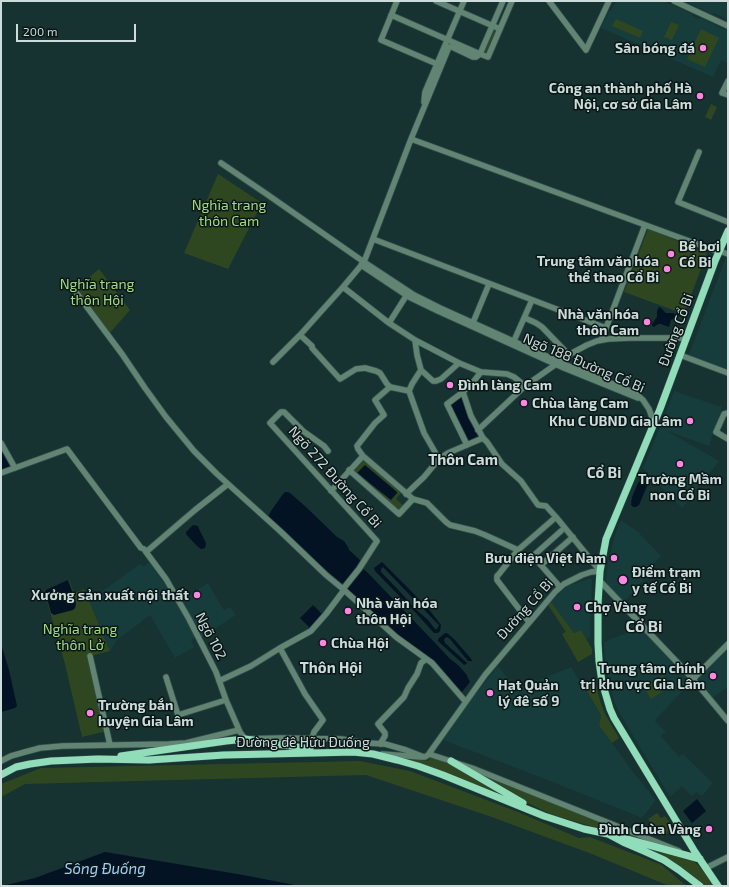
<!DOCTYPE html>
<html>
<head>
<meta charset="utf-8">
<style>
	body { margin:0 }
	#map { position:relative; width:729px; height:887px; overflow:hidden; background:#163231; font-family:"Exo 2",sans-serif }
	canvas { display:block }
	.frame { position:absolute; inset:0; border:2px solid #ccdcdb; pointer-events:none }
	.scale { position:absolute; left:16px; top:24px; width:120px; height:18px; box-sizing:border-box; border:2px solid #ccdcdb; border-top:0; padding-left:5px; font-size:12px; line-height:14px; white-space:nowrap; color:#ccdcdb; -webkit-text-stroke:3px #0b1717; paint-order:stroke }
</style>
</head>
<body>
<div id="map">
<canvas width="729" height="887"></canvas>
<div class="frame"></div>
<div class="scale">200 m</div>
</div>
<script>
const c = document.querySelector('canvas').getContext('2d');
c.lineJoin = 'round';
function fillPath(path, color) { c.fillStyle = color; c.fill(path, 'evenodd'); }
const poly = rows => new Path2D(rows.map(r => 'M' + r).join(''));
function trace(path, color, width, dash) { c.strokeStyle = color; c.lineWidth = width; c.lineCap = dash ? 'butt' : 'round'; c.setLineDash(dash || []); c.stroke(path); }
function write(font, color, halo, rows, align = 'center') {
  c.font = font + ' "Exo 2",sans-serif'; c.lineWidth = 3; c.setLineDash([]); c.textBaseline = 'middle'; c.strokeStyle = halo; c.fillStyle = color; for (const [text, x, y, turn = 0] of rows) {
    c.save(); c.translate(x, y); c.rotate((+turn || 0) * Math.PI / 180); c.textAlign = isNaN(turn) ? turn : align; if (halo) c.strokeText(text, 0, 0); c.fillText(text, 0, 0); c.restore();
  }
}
fillPath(poly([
	[616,1,663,1,692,14,693,16,698,19,701,18,728,31,728,63,721,60,713,77,601,28,609,11,611,10],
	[685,1,728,1,728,22,726,21,725,18,715,13,712,14],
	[726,257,728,257,728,372,688,357],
	[674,391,722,407,709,446,667,431,719,461,682,508,643,468,660,427],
	[621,520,638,532,661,556,651,567,654,569,623,603,607,584,606,579,608,562,611,550,616,532],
	[150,562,171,594,196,637,191,640,194,647,175,658,150,615,116,641,110,651,89,601,140,564,143,567],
	[592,578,590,638,586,639,581,630,574,633,551,602,567,586],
	[208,583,224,610,230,607,236,615,202,637,182,599],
	[641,627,687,676,684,679,689,684,656,719,655,721,666,732,661,736,679,757,683,754,713,783,702,796,696,792,692,796,682,786,670,797,620,714,614,701,608,678,605,663,604,642],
	[724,649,728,653,728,687,712,698,695,678],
	[498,666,516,689,571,667,601,715,599,726,600,728,612,743,633,772,656,800,642,818,540,777,443,740,470,701]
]), '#163d3c');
fillPath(poly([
	[616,19,643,31,640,38,612,26],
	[671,22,679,25,672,40,664,37],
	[701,29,719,38,705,67,687,59],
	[493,30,496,31,487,53,484,51],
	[711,104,717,107,711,120,705,117],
	[218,174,262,203,228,269,184,253],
	[648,229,707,253,684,314,624,292],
	[99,269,130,310,109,334,75,289],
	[363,456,403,491,396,499,405,507,399,514,349,470],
	[69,580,74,593,84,589,110,651,91,656,107,731,82,737,65,664,44,591],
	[551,602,574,633,581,630,592,649,592,654,578,662,562,634,566,632,548,605],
	[663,675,671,686,651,699,644,688],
	[595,681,601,704,605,714,619,738,612,743,599,726,601,715,583,685],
	[431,756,446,761,468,773,504,797,396,759,406,758,427,761,429,760],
	[360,761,410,771,518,812,579,838,590,837,662,865,686,886,669,886,592,854,486,815,366,775,25,784,1,797,1,784,41,768],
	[470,769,670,849,621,835,550,814,524,801],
	[657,813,661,818,665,816,674,828,662,837,648,819],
	[638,844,687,858,693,861,698,865,715,886,705,886,691,874,672,861]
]), '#2f4720');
fillPath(poly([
	[659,307,661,308,666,313,673,313,676,315,675,318,671,320,669,327,661,324,658,324,654,327,652,326,652,324,657,317,657,311],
	[461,396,478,435,477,439,469,441,450,404],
	[1,446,13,468,1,472],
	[365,465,397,492,397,493,391,500,357,473],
	[642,480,647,483,647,486,639,505,636,507,633,507,631,505,632,497,638,483,640,481],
	[285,492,288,492,290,493,306,507,337,537,344,541,348,547,349,550,361,561,360,565,344,584,341,584,268,517,271,511,283,494],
	[193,525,198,526,199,529,205,541,206,544,205,548,201,549,197,546,186,534,186,532],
	[382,562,410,590,423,604,427,607,441,625,440,631,438,633,434,633,416,613,375,571,374,568],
	[383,567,433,619,439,625,437,629,435,629,428,620,413,607,403,595,381,572,381,569],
	[362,568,368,573,438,646,449,658,458,665,466,674,470,682,461,693,438,666,432,660,407,642,354,597,347,588],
	[68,580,74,596,76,604,75,608,73,610,54,615,51,613,45,591,46,590],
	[313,605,323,615,310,628,300,618],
	[445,633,447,633,455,640,472,660,472,661,468,661,450,639,447,637,445,638,444,640,445,643,467,663,466,664,464,665,462,663,438,641,438,639],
	[1,644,9,670,17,706,15,708,1,712],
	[697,799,706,811,692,823,683,811],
	[105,852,243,875,300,886,2,886,35,878]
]), '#031324');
const minor = poly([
	[397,1,381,40,437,64],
	[436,1,500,29],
	[503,1,480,54,488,57,512,1],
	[549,1,586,50,609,1],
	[674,1,728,26],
	[391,15,480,54],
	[480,54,476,57,473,57,452,47,449,47,411,139,719,252],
	[728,81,722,93,728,95],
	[424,102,425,92,464,1],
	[699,152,678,202,728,222],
	[221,163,268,195,364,262,414,295,440,308,566,365,635,393,643,400,649,409,654,423],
	[373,239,606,328,601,340],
	[719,251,728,254],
	[361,265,409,297,438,311,564,368,638,398],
	[343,287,389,323,415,340,459,363,481,372,507,374,514,377,525,386,572,353,587,345,597,341,608,339,630,338,686,338],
	[75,291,122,354,145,388,166,417,194,451,217,474,280,531,326,575,343,589],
	[525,318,536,323,542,327,569,355],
	[389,323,408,293],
	[472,325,489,284],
	[606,328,645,225],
	[300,335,312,346,312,348,340,379,356,369,365,368,376,371,380,373,387,384,390,387,409,391,424,433,439,459,448,453,483,438,487,442,502,464,521,481,538,505,546,506,556,517,600,571],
	[415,340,417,355,421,370,433,381,436,381,441,379,459,363],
	[513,343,532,300],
	[680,355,728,373],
	[273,362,300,335,343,287,364,262,411,139],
	[409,391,412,384,421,370],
	[463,392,471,416,483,438],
	[728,413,724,414,716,432,728,439],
	[478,430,525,386],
	[1,443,15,468],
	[467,445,447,404,463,392,474,381,481,372],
	[328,451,324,446,303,431,284,412,281,412,270,423,377,541,359,569,343,589,396,637,432,663,465,701],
	[363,456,358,449,357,446,375,423,384,415,375,400,390,387],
	[349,470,399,514,413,499],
	[1,473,67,449,141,548,144,549,146,552,166,579,189,619,216,672,226,700,240,732,245,739,280,738,341,739,367,743,385,744,406,750,424,757],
	[331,491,363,456,413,499,427,503,446,522,450,525,475,531,485,535,518,550,499,574,497,576,497,580,529,622],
	[406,494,424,477,439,459],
	[518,550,556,517],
	[146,552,195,510,228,484],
	[541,565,573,537],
	[599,580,693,679,728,721],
	[560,587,533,556,561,531],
	[280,648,305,694,323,720,314,732,312,739],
	[90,656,110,745],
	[166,677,178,715,226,700],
	[693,679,728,644],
	[219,681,251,666,280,648,311,631,326,614,344,590],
	[380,744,385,736,385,733,378,724,404,697,408,688,417,674,421,663,426,659],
	[382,754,421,757,425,757,428,755,485,675,555,592,564,584,582,575,591,572,600,571],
	[429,754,472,768,679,851],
	[1,761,11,756,25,752,40,748,62,746,169,744,186,743,239,730],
	[706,868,728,857]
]);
const major = poly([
	[121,756,226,741,245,739,310,749],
	[451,761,523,803],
	[1,775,16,767,30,764,51,761,98,759,149,760,224,755,313,753,353,752,373,754,397,760,418,766,443,775,544,816,584,829,608,834,623,842,644,851,664,860,679,870,700,886],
	[623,838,700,859],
	[718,886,695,852,614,718,610,709,602,682,599,661,598,643,598,604,600,571,606,539,660,409,715,261,728,231]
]);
trace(minor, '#334d4c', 7);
trace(major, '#334d4c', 8);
trace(minor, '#618473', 5.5);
trace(major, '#91ddb9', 7);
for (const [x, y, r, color] of [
	[703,48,4,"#fd86e2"],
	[700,96,4,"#fd86e2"],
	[671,254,4,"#fd86e2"],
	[667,269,4,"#fd86e2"],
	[647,322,4,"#fd86e2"],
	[450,385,4,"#fd86e2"],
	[524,403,4,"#fd86e2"],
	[690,421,4,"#fd86e2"],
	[680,464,4,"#fd86e2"],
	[614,558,4,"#fd86e2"],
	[623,580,5,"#fd86e2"],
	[197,595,4,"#fd86e2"],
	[577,607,4,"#fd86e2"],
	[348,611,4,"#fd86e2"],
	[323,643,4,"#fd86e2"],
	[713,676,4,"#fd86e2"],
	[490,693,4,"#fd86e2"],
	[90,713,4,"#fd86e2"],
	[709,829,4,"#fd86e2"]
]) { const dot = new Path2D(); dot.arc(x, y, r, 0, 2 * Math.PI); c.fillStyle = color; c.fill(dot); trace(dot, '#0b1717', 1.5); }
write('bold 14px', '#ccdcdb', '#0b1717', [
	["Sân bóng đá",695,48],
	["Công an thành phố Hà",692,88],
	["Nội, cơ sở Gia Lâm",692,104],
	["Bể bơi",679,246,"left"],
	["Cổ Bi",679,262,"left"],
	["Trung tâm văn hóa",659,261],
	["thể thao Cổ Bi",659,277],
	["Nhà văn hóa",639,314],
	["thôn Cam",639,330],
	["Đình làng Cam",458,385,"left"],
	["Chùa làng Cam",532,403,"left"],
	["Khu C UBND Gia Lâm",682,421],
	["Trường Mầm",680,479,"center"],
	["non Cổ Bi",680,495,"center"],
	["Bưu điện Việt Nam",606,558],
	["Điểm trạm",632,572,"left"],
	["y tế Cổ Bi",632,588,"left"],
	["Xưởng sản xuất nội thất",189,595],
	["Nhà văn hóa",356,603,"left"],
	["thôn Hội",356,619,"left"],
	["Chợ Vàng",585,607,"left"],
	["Chùa Hội",331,643,"left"],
	["Trung tâm chính",705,668],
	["trị khu vực Gia Lâm",705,684],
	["Hạt Quản",498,685,"left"],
	["lý đê số 9",498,701,"left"],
	["Trường bắn",98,705,"left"],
	["huyện Gia Lâm",98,721,"left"],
	["Đình Chùa Vàng",701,829]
], 'right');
write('14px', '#a3dc7f', '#0b1717', [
	["Nghĩa trang",229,205],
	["thôn Cam",229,221],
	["Nghĩa trang",97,284],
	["thôn Hội",97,300],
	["Nghĩa trang",80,629],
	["thôn Lở",80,645]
]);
write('14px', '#ccdcdb', '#0b1717', [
	["Đường Cổ Bi",676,330,-70],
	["Ngõ 188 Đường Cổ Bi",584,363,23],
	["Ngõ 272 Đường Cổ Bi",335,477,48],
	["Đường Cổ Bi",525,609,-48],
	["Ngõ 102",211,636,63],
	["Đường đê Hữu Đuống",303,742]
]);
write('bold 15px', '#ccdcdb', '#0b1717', [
	["Thôn Cam",463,460],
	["Cổ Bi",604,473],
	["Thôn Hội",331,668]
]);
write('italic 15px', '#9eccfb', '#0b1717', [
	["Sông Đuống",105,869]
]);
write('bold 16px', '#ccdcdb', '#0b1717', [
	["Cổ Bi",644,627]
]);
</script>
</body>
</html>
